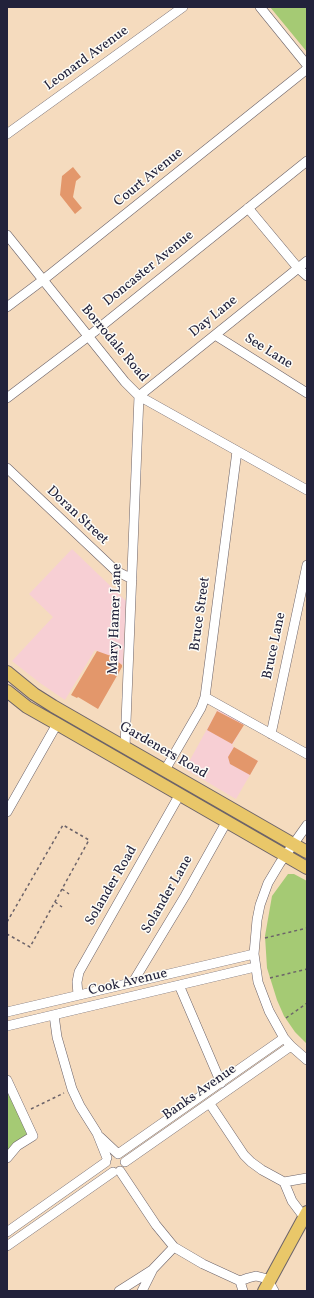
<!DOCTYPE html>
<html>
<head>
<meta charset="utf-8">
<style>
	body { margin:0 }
	#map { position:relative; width:314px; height:1298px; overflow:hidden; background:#f5dbbe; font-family:Vollkorn,serif }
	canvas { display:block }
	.frame { position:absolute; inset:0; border:8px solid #22223b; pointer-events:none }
</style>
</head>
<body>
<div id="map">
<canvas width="314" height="1298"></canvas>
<div class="frame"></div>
</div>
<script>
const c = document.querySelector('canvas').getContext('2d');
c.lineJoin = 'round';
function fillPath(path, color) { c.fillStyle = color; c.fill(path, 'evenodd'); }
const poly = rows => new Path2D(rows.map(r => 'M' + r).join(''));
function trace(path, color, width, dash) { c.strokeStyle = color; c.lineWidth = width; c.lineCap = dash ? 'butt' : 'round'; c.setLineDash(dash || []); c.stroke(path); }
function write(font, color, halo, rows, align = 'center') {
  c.font = font + ' Vollkorn,serif'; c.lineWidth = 3; c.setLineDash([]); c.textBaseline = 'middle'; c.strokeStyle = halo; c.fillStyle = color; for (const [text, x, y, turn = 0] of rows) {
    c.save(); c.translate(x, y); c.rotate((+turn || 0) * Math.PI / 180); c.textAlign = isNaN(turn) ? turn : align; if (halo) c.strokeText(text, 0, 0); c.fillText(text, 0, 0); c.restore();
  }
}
fillPath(poly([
	[72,549,126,601,123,665,95,650,65,700,40,683,12,661,53,617,29,594],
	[218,709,244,724,232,746,258,761,236,799,185,769]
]), '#f7cfd4');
fillPath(poly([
	[270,7,307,7,307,52],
	[288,874,294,874,307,881,307,1044,295,1032,284,1016,277,1000,267,968,265,936,272,896],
	[7,1080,33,1136,7,1158]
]), '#a5ca74');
fillPath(poly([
	[73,167,81,177,76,181,73,197,82,208,75,214,60,195,62,176],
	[97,651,111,656,122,665,122,667,98,709,78,697,77,698,71,695],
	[217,711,244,725,232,744,207,730],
	[234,747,258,761,250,775,230,764,228,757]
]), '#e3976b');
const minor = poly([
	[260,7,307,65],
	[7,134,183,7],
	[248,208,298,268,307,276],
	[7,235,125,382,139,396,307,490],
	[7,307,43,280,307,69],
	[215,335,307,393],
	[7,398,94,332,307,161],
	[7,468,116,571,132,579],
	[205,697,307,754],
	[271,734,307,565],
	[125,747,139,396,307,261],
	[165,770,201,708,205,697,237,451],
	[7,812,57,724],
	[307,825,280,863,268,883,260,905,257,920,254,954,258,982,269,1011,284,1038,291,1046,307,1060],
	[133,982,185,896,227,821],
	[179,985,221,1083],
	[78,995,77,982,79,972,180,794],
	[7,1012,254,954],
	[54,1015,57,1037,72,1089,80,1106,97,1133,107,1158],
	[7,1026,255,967],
	[7,1080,33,1136,17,1146,7,1158],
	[210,1104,244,1155,251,1162,262,1170,284,1182,307,1178],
	[100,1137,117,1153],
	[118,1154,284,1038],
	[125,1162,291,1046],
	[120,1171,156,1225,174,1247,203,1264,240,1281,248,1278,256,1276,264,1278,270,1281],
	[284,1182,292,1201,304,1217],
	[7,1232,106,1162],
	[7,1246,113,1172],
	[240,1281,243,1291],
	[269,1282,274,1291],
	[119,1291,152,1270],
	[142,1291,153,1269,174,1247]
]);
const major = poly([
	[7,672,34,694,53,706,307,852],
	[7,691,27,707,57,724,307,868],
	[264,1291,307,1212]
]);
trace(minor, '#6c6369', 10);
trace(major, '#6c6369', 14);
trace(poly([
	[62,889,69,894],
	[55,902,62,907],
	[7,922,63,825,89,840,30,947,7,934],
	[265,938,307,928],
	[270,978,307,969],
	[286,1018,307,1003],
	[31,1109,64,1093]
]), '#6c6369', 1.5, [3, 3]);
trace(minor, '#fff', 9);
trace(major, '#e9c769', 12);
write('14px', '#22223b', '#fdfcf7', [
	["Leonard Avenue",87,59,-36],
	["Court Avenue",149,178,-39],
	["Doncaster Avenue",149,269,-39],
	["Day Lane",214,317,-39],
	["Borrodale Road",114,344,50],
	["See Lane",268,352,32],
	["Doran Street",77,516,43],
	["Bruce Street",201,614,-82],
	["Mary Hamer Lane",116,619,-88],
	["Bruce Lane",275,646,-78],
	["Gardeners Road",163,751,30],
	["Solander Road",112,886,-60],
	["Solander Lane",168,895,-60],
	["Cook Avenue",128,983,-13],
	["Banks Avenue",200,1093,-35]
]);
</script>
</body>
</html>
